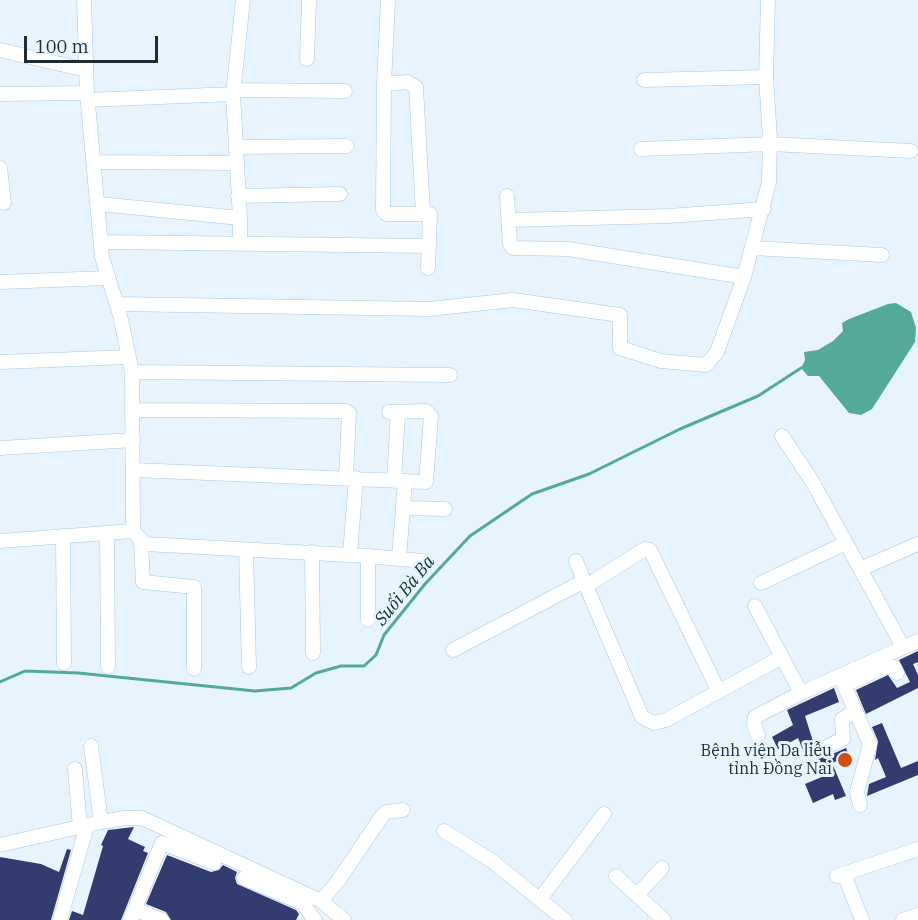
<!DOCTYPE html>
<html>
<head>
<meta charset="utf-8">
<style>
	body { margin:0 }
	#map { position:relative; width:918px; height:920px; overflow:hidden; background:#e7f4fe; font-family:"IBM Plex Serif",serif }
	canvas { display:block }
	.scale { position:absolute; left:24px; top:36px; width:134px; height:27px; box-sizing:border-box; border:3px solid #1f2c35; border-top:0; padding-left:8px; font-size:18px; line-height:21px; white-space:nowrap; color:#1f2c35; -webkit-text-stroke:4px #e7f4fe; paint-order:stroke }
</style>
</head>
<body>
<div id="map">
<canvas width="918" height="920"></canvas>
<div class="scale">100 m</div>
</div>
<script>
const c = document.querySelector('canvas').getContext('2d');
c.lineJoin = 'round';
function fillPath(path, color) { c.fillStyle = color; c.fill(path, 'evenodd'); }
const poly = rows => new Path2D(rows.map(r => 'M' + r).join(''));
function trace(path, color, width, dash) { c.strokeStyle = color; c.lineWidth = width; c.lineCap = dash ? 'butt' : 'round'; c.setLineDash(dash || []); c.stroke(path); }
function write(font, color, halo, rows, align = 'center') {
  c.font = font + ' "IBM Plex Serif",serif'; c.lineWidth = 6; c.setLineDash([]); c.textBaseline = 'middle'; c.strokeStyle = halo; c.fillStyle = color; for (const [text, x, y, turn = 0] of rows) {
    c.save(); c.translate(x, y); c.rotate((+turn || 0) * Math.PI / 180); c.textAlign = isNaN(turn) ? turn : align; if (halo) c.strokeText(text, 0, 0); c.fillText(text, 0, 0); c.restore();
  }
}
fillPath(poly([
	[896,303,911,312,916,328,915,342,872,409,861,415,849,413,819,376,808,376,801,368,805,360,804,352,818,350,833,341,843,331,842,323,849,319,888,304]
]), '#54aa99');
trace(poly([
	[0,682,25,671,78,673,255,691,291,688,316,673,341,666,364,666,376,655,384,635,425,584,470,536,532,494,589,474,680,429,758,396,801,368]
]), '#54aa99', 3);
fillPath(poly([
	[918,651,918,662,913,664,918,675,918,688,866,714,856,690,888,675,897,688,910,682,899,660],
	[834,688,839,702,805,716,817,754,806,758,798,738,778,749,772,737,793,725,787,710],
	[882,723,901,768,918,761,918,775,867,796,869,784,886,777,878,758,875,760,878,741,872,727],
	[846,748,849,756,832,763,846,796,835,800,833,794,813,803,805,784,824,776,816,757,828,756],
	[134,827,128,839,145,847,143,851,148,853,121,920,69,920,72,911,83,915,103,846,101,845,108,830],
	[67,849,71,850,51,920,0,920,0,857,41,864,59,872],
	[167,855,211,872,219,870,223,865,237,872,235,878,237,884,296,910,299,914,296,920,171,920,166,912,146,904]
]), '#333c6f');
const minor = poly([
	[84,0,87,93,102,257,120,315,132,372,133,531,145,544,368,556,368,620],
	[388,0,384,84,383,210,386,214,430,214,428,268],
	[0,50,86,70],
	[307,59,309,0],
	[644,80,766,77],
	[384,84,407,82,416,87,423,213],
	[233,90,345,91],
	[0,94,87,93],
	[88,100,233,94],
	[236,147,347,146],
	[641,149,770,144,911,151],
	[95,162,237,163],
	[0,168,4,203],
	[238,196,340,194],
	[507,196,510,244,513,248,568,249,744,277,769,182,770,139,766,77,768,0],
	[99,204,240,218,240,243],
	[240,218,233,94,243,0],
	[510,220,669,216,764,209],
	[101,242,428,246],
	[752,248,882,255],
	[0,282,108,278],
	[117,304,429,309,513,300,620,315,620,348,661,361,706,365,717,352,744,277],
	[0,362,129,357],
	[132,372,450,375],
	[132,410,346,411,349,413,346,477],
	[782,436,812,481,903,647],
	[0,448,133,440],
	[134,470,426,482,431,416,426,411,389,412],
	[394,480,398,412],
	[403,508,445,509],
	[107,533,108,667],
	[63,536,64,663],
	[0,541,133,531],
	[141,543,143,582,194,587,194,669],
	[246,550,249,667],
	[312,552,313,653],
	[350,554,356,478],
	[368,556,423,561],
	[399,559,405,481],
	[576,561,584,581],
	[860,569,918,544],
	[761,583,846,543],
	[586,586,645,549,650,550,719,692],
	[755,606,782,657],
	[453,650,584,581,642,717,654,723,666,720,782,657,801,693,918,641],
	[840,676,870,744,857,792,860,805],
	[844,685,887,666,894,667,897,673],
	[758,736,754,725,755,717,801,693],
	[91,746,101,822],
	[824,748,843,739,842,719,856,711],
	[75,769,80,828],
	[444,831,492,861,565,920],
	[0,845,101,822,125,818,142,818,321,901,344,920],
	[844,874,862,920],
	[616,876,664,920],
	[837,876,918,849],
	[244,878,302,903,315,920],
	[637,895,662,868],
	[540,899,604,814],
	[321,901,338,881,382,816,386,812,403,810],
	[134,909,162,920],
	[60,920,87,826],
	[130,920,162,843,214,863],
	[903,920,918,915]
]);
trace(minor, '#a7c7e0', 15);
trace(minor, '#fff', 14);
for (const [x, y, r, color] of [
	[845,760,8,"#d34e10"]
]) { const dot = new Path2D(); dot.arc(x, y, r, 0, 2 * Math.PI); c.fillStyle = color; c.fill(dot); trace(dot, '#e7f4fe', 2); }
write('16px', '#1f2c35', '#e7f4fe', [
	["Bệnh viện Da liễu",832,751],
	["tỉnh Đồng Nai",832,769]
], 'right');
write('italic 18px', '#0a342d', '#e7f4fe', [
	["Suối Bà Ba",405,591,-51]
]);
</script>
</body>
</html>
